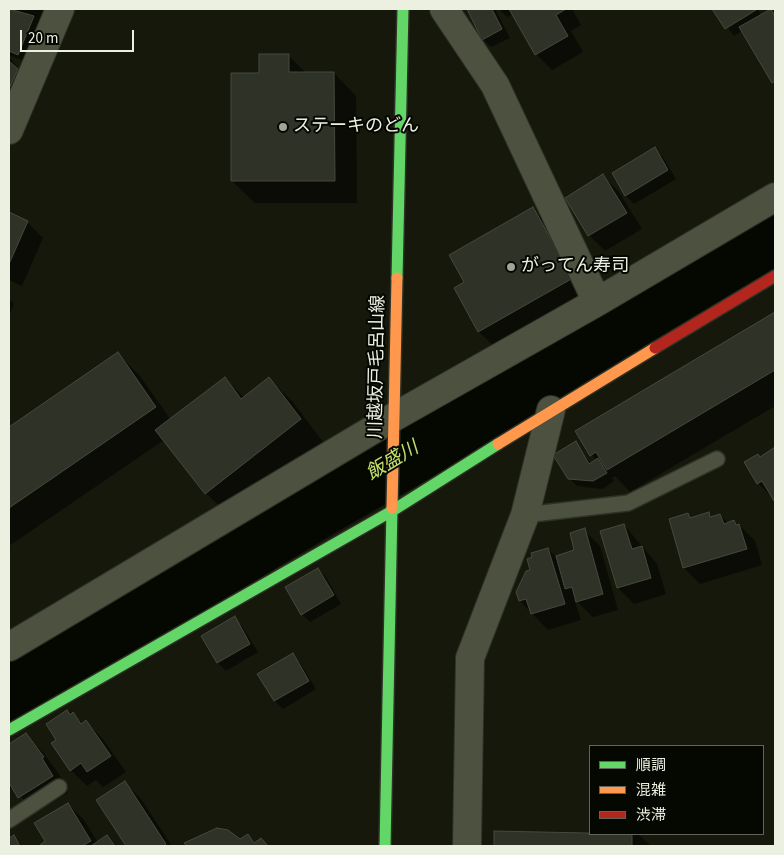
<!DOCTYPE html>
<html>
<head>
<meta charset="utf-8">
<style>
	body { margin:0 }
	#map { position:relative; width:784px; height:855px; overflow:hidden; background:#15180b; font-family:"Source Sans 3","Noto Sans JP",sans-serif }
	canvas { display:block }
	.frame { position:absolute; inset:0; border:10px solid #ecf0e1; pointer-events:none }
	.legend { position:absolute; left:589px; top:745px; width:175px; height:90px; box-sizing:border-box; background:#050701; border:1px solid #61645b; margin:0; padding:6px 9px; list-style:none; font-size:15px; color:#ecf0e1 }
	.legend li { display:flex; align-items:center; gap:10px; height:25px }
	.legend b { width:25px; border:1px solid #61645b }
	.scale { position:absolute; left:20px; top:30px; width:114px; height:22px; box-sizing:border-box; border:2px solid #ecf0e1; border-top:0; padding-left:6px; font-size:15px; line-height:18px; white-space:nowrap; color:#ecf0e1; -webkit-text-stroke:4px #050701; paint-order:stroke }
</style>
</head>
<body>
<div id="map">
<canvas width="784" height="855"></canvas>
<div class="frame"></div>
<ul class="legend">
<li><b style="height:6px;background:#63d668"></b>順調</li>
<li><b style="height:6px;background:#ff974d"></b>混雑</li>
<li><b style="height:6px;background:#b3261e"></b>渋滞</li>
</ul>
<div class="scale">20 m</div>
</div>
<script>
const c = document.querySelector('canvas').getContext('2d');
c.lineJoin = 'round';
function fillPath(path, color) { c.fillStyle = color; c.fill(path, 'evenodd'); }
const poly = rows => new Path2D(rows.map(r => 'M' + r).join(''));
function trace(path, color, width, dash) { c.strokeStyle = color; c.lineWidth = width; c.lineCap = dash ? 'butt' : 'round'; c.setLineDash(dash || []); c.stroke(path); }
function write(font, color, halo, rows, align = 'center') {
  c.font = font + ' "Source Sans 3","Noto Sans JP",sans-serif'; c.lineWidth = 4; c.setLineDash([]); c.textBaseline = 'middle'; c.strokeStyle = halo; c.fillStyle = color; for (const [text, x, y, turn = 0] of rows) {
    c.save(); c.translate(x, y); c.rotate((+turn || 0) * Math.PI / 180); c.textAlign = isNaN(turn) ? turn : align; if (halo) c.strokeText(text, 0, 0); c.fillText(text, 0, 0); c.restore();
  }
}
fillPath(poly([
	[9,9,45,9,26,62,9,55],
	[468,9,495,9,510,38,491,47,483,39],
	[499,9,572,9,581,25,571,31,583,52,552,70,536,54,513,14,507,17],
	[714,9,757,9,762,16,770,11,775,16,775,85,742,31,734,36],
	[288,55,306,73,334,73,356,96,357,203,255,203,232,181,260,74],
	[9,57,21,72,16,98,9,95],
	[655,149,663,157,676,179,634,204,626,196,613,174],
	[603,176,619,192,642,229,605,251,589,235],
	[532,209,555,231,595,301,502,354,479,332,455,288,466,283],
	[9,214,27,222,43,238,22,286,9,280],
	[9,299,14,304,9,316],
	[775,314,775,406,630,492,615,476,612,478,614,481,602,489,577,486,569,478,575,443,591,464,596,461,577,432],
	[117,353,140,376,171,420,225,378,244,398,269,379,292,401,323,442,228,515,206,493,164,440,9,546,9,428],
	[775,449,775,501,758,483,760,458],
	[709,514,712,517,720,515,728,523,734,521,739,525,755,541,762,565,700,584,684,568,688,515,692,519],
	[624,525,657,564,666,594,634,604,618,588],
	[584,530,600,546,618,610,593,617,574,599,581,620,548,630,520,601,532,570,548,549,556,557,576,551],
	[318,569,326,577,341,604,310,622,302,614],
	[234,618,242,626,258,652,226,671,218,663,203,637],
	[292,655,300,663,316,689,283,709,275,701],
	[73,714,83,724,86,722,102,738,126,772,103,787,96,780,87,786,71,770,58,740],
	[26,735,42,751,59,774,68,793,35,813,14,788,11,789,9,787,9,745],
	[125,783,141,799,172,846,127,846,98,801],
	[68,804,84,820,98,843,107,836,117,846,40,846,47,842],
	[495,832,638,834,651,846,495,846],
	[248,836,256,843,261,839,268,846,188,846,186,843,240,841],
	[14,837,23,846,9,846,9,840]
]), '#0007');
trace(poly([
	[9,688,318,503,577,354,775,232]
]), '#050801', 69);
const building = poly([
	[9,9,34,16,18,55,9,51,9,9],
	[467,9,492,9,502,29,482,40,467,9],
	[509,9,566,9,556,15,568,36,535,55,509,9],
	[712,9,756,9,756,10,725,29,712,9],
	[771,9,775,17,775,81,772,83,739,27,771,9],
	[259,54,289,54,289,72,334,72,335,181,231,181,231,73,259,73,259,54],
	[9,61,18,69,9,89,9,61],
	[655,147,668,170,625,196,612,173,655,147],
	[603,174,627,213,588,236,565,198,603,174],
	[533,207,573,278,478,332,454,288,464,282,449,255,533,207],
	[9,212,28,221,9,264,9,212],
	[775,312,775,370,607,470,596,452,590,456,575,431,775,312],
	[118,352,156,407,9,508,9,427,118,352],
	[225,377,241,399,269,377,301,419,205,494,155,430,225,377],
	[576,441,589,464,598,458,607,473,593,481,568,479,553,455,576,441],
	[775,447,775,500,774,501,762,481,757,484,744,462,758,454,760,457,775,447],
	[709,512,710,517,720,514,724,524,734,520,736,525,739,524,747,549,683,568,669,519,688,513,690,518,709,512],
	[624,524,632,549,642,546,651,578,617,588,600,531,624,524],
	[585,528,603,594,576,602,572,587,565,589,556,556,574,550,570,533,585,528],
	[548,548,565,604,531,614,526,599,519,601,516,592,526,571,530,570,527,559,532,557,531,553,548,548],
	[318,568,334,595,301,615,285,587,318,568],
	[235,616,250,644,217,663,201,636,235,616],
	[293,653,309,681,274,701,257,674,293,653],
	[67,710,70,715,73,712,81,724,86,720,111,756,87,772,81,763,70,771,51,743,56,740,46,724,67,710],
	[26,733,44,757,42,758,53,776,18,798,9,783,9,744,26,733],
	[125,781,166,844,163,846,126,846,96,800,125,781],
	[68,803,91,841,82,846,39,846,45,841,34,823,68,803],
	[217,828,228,830,240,839,248,834,254,843,261,838,268,846,187,846,184,843,217,828],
	[494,831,632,834,632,846,494,846,494,831],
	[14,835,20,846,9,846,9,838,14,835],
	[107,835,115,846,91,846,107,835]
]);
fillPath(building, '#2f3227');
trace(building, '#46493e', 1);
const lane = poly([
	[525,515,628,503,717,459],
	[9,820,59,787]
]);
const street = poly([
	[444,9,495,85,597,302],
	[9,130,60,9],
	[9,647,394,417,597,302,775,197],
	[467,846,470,658,525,515,551,410]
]);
const fast = poly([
	[397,278,403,9],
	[9,730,392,511,498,444],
	[385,846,392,508]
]);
const slow = poly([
	[498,444,655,348],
	[392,508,397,278]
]);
const jam = poly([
	[655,348,775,276]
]);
trace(lane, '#2e3126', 18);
trace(street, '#2e3126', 30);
trace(fast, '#2e3126', 14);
trace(slow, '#2e3126', 14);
trace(jam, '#2e3126', 14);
trace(lane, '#4d5140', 15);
trace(street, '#4d5140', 28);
trace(fast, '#63d668', 11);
trace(slow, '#ff974d', 11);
trace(jam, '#b3261e', 11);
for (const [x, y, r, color] of [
	[283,127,5,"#a1a496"],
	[511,267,5,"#a1a496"]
]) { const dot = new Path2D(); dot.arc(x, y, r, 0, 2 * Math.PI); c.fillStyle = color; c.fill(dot); trace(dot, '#050701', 2); }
write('18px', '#ecf0e1', '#050701', [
	["ステーキのどん",293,127],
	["がってん寿司",521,267]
], 'left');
write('18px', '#ecf0e1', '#050701', [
	["川越坂戸毛呂山線",378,367,-89]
]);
write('italic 19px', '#c5e06a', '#050701', [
	["飯盛川",393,462,-31]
]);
</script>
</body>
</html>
